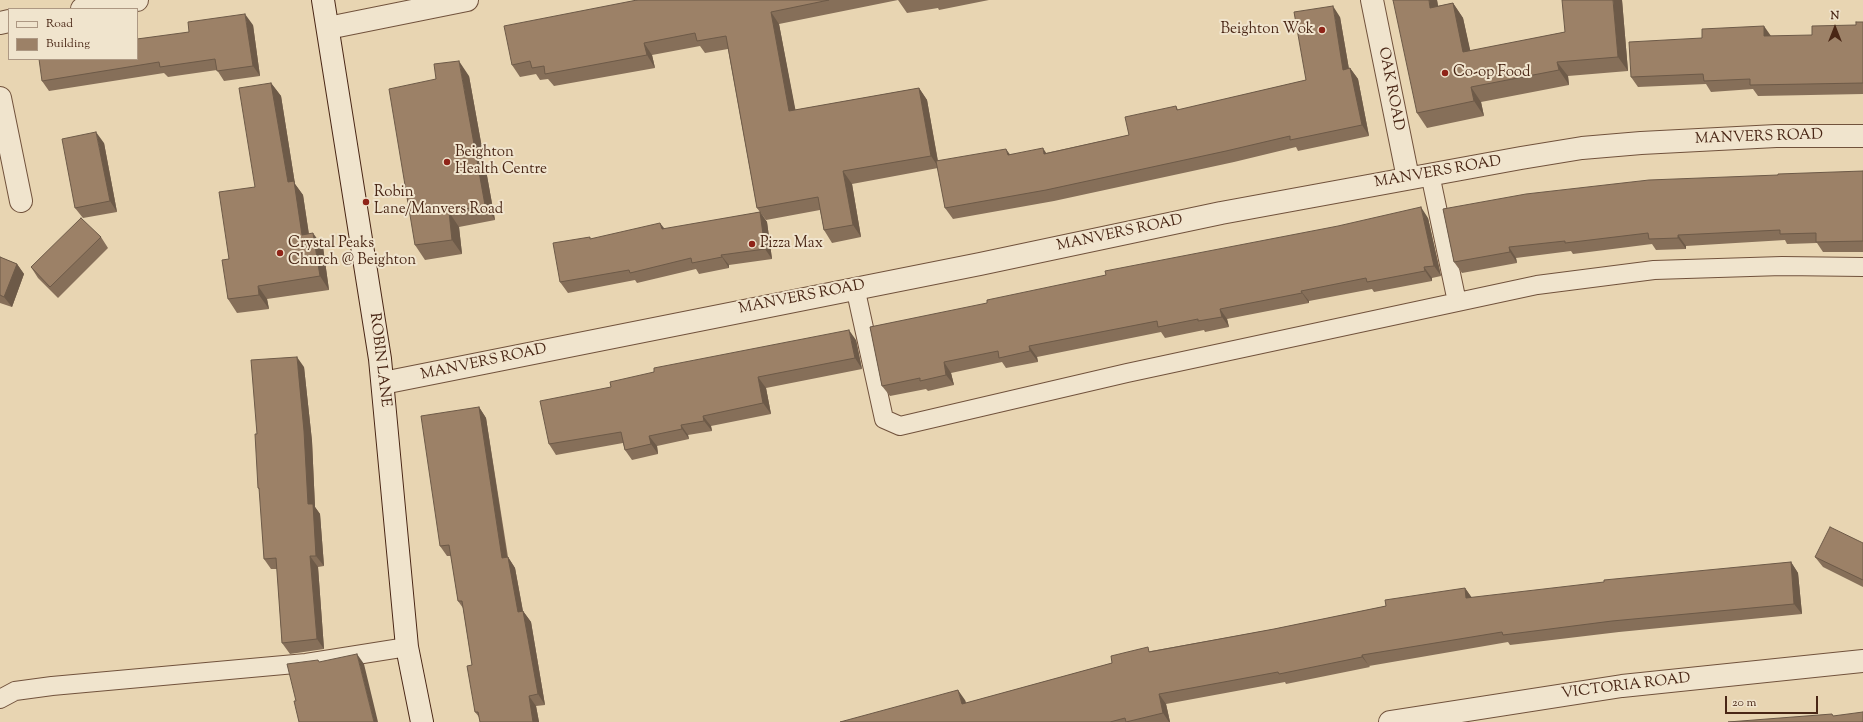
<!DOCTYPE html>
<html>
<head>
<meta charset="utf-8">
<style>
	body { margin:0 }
	#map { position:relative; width:1863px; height:722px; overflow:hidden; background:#e8d5b2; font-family:"Sorts Mill Goudy",serif }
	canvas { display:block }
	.legend { position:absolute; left:8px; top:8px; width:130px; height:52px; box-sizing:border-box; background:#f0e4cd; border:1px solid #ad9883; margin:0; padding:5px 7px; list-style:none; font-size:12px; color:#492615 }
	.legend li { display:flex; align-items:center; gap:8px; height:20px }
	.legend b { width:20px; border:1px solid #ad9883 }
	.north { position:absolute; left:1815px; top:8px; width:40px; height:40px; -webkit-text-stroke:3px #f0e4cd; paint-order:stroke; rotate:0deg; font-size:11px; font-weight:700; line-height:16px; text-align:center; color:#492615 }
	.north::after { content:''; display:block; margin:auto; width:14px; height:18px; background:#492615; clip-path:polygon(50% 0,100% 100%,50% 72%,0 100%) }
	.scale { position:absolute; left:1725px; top:696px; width:93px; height:18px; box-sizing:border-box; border:2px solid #492615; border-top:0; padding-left:5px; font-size:12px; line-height:14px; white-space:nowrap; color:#492615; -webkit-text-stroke:3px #f0e4cd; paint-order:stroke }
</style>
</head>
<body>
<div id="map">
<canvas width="1863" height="722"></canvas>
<ul class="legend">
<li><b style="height:5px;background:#f0e4cd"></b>Road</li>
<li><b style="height:11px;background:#9c8167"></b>Building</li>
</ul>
<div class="north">N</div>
<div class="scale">20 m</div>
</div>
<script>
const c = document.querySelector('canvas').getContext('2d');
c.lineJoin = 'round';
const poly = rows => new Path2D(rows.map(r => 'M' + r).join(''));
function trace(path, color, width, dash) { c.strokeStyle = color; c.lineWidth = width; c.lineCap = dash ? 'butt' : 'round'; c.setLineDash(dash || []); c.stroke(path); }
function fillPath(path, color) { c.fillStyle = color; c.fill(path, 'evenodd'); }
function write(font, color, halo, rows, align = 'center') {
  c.font = font + ' "Sorts Mill Goudy",serif'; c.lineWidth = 4; c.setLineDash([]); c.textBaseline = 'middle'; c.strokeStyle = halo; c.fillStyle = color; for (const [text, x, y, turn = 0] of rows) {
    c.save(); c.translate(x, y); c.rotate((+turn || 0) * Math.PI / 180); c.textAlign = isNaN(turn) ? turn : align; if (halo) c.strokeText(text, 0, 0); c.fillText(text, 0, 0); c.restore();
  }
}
const lane = poly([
	[1430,174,1457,302],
	[855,287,884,419,900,426,1127,373,1537,285,1654,270,1782,266,1863,267],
	[0,699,15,691,52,686,306,663,407,647]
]);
const street = poly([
	[1372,0,1408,178],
	[82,9,137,0],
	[0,23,9,21],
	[328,28,467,0],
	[0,98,21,201],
	[383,383,980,264,1221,213,1521,158,1582,148,1641,143,1776,136,1863,136],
	[1390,722,1622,686,1863,661]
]);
const secondary = poly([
	[323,0,380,359,407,647,422,722]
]);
trace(lane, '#71523c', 20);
trace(street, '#71523c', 24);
trace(secondary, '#492615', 24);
trace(lane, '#f0e4cd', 18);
trace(street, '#f0e4cd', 22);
trace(secondary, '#f0e4cd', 22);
fillPath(poly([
	[637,0,898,0,779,24,795,110,919,88,927,100,938,161,1010,154,1046,153,1129,135,1176,106,1178,110,1306,80,1340,17,1349,69,1350,68,1358,79,1369,136,1298,151,1296,147,1234,162,1054,201,953,219,945,208,938,168,852,184,861,237,832,243,824,230,820,210,766,220,757,208,728,49,705,53,700,46,652,55,655,68,554,86,548,79,540,80,536,74,520,77,512,65],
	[898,0,989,0,939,10,938,8,907,13],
	[1437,0,1438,6,1453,3,1463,18,1470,51,1565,32,1622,0,1628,71,1568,76,1569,85,1481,102,1484,116,1427,128,1417,113],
	[1863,22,1863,94,1758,96,1753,89,1711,92,1706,84,1638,87,1631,77,1812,35,1856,25],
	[253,25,260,76,224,81,217,70,168,77,164,73,49,91,42,81,138,39],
	[469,76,495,220,459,227,462,254,425,260,415,245],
	[271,83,281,96,295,184,303,195,309,234,323,247,329,290,267,299,269,309,237,313,228,299,229,259,255,187],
	[104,143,117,212,83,218,75,208],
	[1863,171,1863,252,1823,252,1817,243,1787,244,1785,240,1686,246,1686,249,1656,250,1652,244,1573,254,1571,251,1516,258,1517,263,1462,273,1454,262,1443,209],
	[760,212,767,222,772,259,729,265,729,268,699,274,696,269,637,283,635,280,568,293,560,282,591,239,665,229],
	[1428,218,1441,276,1432,278,1432,281,1374,292,1372,289,1309,301,1309,303,1227,319,1229,327,1205,332,1204,330,1165,338,1161,332,1037,357,1038,362,1006,368,1002,362,951,373,954,385,928,391,926,389,890,396,882,386,870,327],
	[101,237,108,248,58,298,38,278,31,267],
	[0,257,17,264,24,274,12,307,0,303],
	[856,340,862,369,766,388,771,414,711,426,712,431,688,435,689,439,657,446,658,454,632,460,625,450,623,443,556,455,549,444,611,387,654,372],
	[304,367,312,441,315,507,320,514,324,566,318,567,324,649,290,654,282,643,277,569,271,569,264,559,260,491,258,488,257,434],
	[479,407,486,418,508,557,515,568,523,611,531,622,545,705,536,706,539,722,480,722,479,717,475,712,472,665,463,608,458,601,451,556,447,556,440,546],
	[1863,543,1863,587,1823,567,1815,557],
	[1791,562,1798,573,1802,614,1619,632,1510,645,1508,642,1369,666,1370,667,1286,684,1285,682,1166,704,1170,722,840,722,965,700,966,703,1112,663,1151,651,1274,629,1386,606,1465,588,1472,598]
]), '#866f59');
fillPath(poly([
	[1429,0,1437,0,1441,23,1430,8],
	[1613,0,1622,0,1628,71,1618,57],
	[1453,3,1463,18,1474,67,1463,52],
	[1333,6,1340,17,1351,81,1343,70],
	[771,12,779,24,798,123,789,111],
	[245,14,253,25,260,76,253,66],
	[1764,26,1771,36,1764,36],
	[644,43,652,55,655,68,647,55],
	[459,61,469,76,495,220,485,205],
	[1557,62,1568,76,1569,85,1559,70],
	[1350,68,1358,79,1369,136,1362,125],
	[271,83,281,96,295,184,303,195,311,249,302,235,288,182],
	[1471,87,1481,102,1484,116,1474,101],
	[919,88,927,100,939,168,931,156],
	[96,132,104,143,117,212,110,201],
	[1043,148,1050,159,1044,154],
	[1006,149,1014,160,1008,155],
	[843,171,852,184,861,237,853,225],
	[1421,207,1428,218,1441,276,1434,266],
	[449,212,459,227,462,254,452,240],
	[760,212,767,222,772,259,765,249],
	[660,223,668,233,662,229],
	[313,233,323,247,329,290,320,276],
	[1678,235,1686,246,1686,249,1678,238],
	[1509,247,1516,258,1517,263,1510,252],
	[721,255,729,265,729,268,722,257],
	[17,264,24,274,12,307,4,297],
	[1424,267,1432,278,1432,281,1425,271],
	[258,286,267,299,269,309,259,295],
	[1301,291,1309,301,1309,303,1302,293],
	[1220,309,1227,319,1229,327,1222,317],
	[849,330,856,340,862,369,855,358],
	[1029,346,1037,357,1038,362,1030,351],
	[297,357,304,367,312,441,315,507,320,514,324,566,316,556,308,504],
	[944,362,951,373,954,385,946,375],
	[758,377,766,388,771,414,763,403],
	[479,407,486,418,509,569,502,558],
	[703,416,711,426,712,431,704,421],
	[681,425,688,435,689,439,682,429],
	[649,436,657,446,658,454,651,444],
	[310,556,318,567,324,649,317,639],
	[508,557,515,568,525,623,518,612],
	[1791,562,1798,573,1802,614,1794,604],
	[1465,588,1472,598,1466,598],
	[523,611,531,622,545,705,538,694],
	[357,654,364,664,378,722,374,722],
	[1362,655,1369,666,1370,667,1362,657],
	[958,690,965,700,969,714,962,704],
	[1159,694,1166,704,1170,722,1169,722,1163,713],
	[529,696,536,706,539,722,533,722]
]), '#6d5a48');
const building = poly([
	[637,0,829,0,771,12,789,111,919,88,931,156,843,171,853,225,824,230,818,197,757,208,726,36,697,41,695,33,644,43,647,55,545,74,544,66,532,68,530,61,512,65,504,26,637,0],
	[1393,0,1429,0,1430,8,1453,3,1463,52,1565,32,1562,0,1613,0,1618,57,1557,62,1559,70,1471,87,1474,101,1417,113,1393,0],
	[1333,6,1343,70,1350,68,1362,125,1290,140,1290,136,1226,151,1046,190,945,208,936,161,1006,149,1008,155,1043,148,1044,154,1129,135,1125,117,1176,106,1177,110,1306,80,1294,12,1333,6],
	[245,14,253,66,217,71,215,59,160,67,159,62,42,81,39,59,137,59,137,39,189,32,188,22,245,14],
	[1856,22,1863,22,1863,83,1750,85,1750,79,1704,81,1703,74,1631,77,1629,42,1702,38,1702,29,1764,26,1764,36,1812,35,1812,26,1856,25,1856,22],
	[459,61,485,205,449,212,452,240,415,245,389,89,436,79,434,64,459,61],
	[271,83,288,182,294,181,302,235,313,233,320,276,258,286,259,295,228,299,222,260,229,259,219,192,255,187,239,88,271,83],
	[96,132,110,201,75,208,62,139,96,132],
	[1863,171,1863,241,1816,242,1816,233,1780,234,1780,230,1678,235,1678,238,1649,239,1648,233,1565,243,1565,241,1509,247,1510,252,1454,262,1443,209,1526,194,1649,180,1778,175,1778,174,1863,171],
	[1421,207,1434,266,1424,267,1425,271,1367,282,1366,278,1301,291,1302,293,1220,309,1222,317,1198,321,1198,319,1158,327,1157,321,1029,346,1030,351,999,358,998,351,944,362,946,375,920,381,920,378,882,386,870,327,987,303,987,300,1106,275,1105,271,1338,226,1421,207],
	[760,212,765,249,721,255,722,257,692,263,691,258,630,273,629,270,560,282,553,243,590,237,590,239,660,223,662,229,760,212],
	[81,218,101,237,50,287,31,267,81,218],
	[0,257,17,264,4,297,0,295,0,257],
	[849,330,855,358,758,377,763,403,703,416,704,421,681,425,682,429,649,436,651,444,625,450,621,432,549,444,540,401,611,387,610,382,654,372,654,368,849,330],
	[297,357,304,431,308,504,313,504,316,556,310,556,317,639,282,643,276,558,264,559,259,488,258,488,255,434,257,434,251,360,297,357],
	[479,407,502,558,508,557,518,612,523,611,538,694,529,696,533,722,480,722,478,712,475,712,467,666,472,665,462,601,458,601,449,545,440,546,421,416,479,407],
	[1830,527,1863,543,1863,580,1815,557,1830,527],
	[1791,562,1794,604,1612,621,1503,635,1502,632,1362,655,1362,657,1279,674,1278,672,1159,694,1163,713,1126,722,1125,718,1110,722,840,722,958,690,962,704,1112,663,1111,656,1148,647,1149,652,1274,629,1386,606,1385,600,1465,588,1466,598,1604,582,1604,580,1791,562],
	[357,654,374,722,299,722,294,701,296,701,287,664,318,660,319,662,357,654],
	[1863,712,1863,722,1728,722,1832,714,1833,716,1863,712]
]);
fillPath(building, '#9c8167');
trace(building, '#6d5a48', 1);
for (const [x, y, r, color] of [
	[1322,30,4,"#8f2418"],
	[1445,73,4,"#8f2418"],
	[447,162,4,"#8f2418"],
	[366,202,4,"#8f2418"],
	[752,244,4,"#8f2418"],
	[280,253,4,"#8f2418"]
]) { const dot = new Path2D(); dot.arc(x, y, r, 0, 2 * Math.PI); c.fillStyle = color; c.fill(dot); trace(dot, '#f0e4cd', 1.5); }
write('15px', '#492615', '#f0e4cd', [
	["Beighton Wok",1314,30,"right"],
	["Co-op Food",1453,73],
	["Beighton",455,153],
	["Health Centre",455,170],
	["Robin",374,193],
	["Lane/Manvers Road",374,210],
	["Crystal Peaks",288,244],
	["Church @ Beighton",288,261],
	["Pizza Max",760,244]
], 'left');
write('15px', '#492615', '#f0e4cd', [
	["OAK ROAD",1390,89,79],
	["MANVERS ROAD",1759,138,-2],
	["MANVERS ROAD",1438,173,-10],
	["MANVERS ROAD",1120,234,-12],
	["MANVERS ROAD",802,298,-11],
	["ROBIN LANE",379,360,83],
	["MANVERS ROAD",484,363,-12],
	["VICTORIA ROAD",1626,687,-7]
]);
</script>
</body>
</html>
